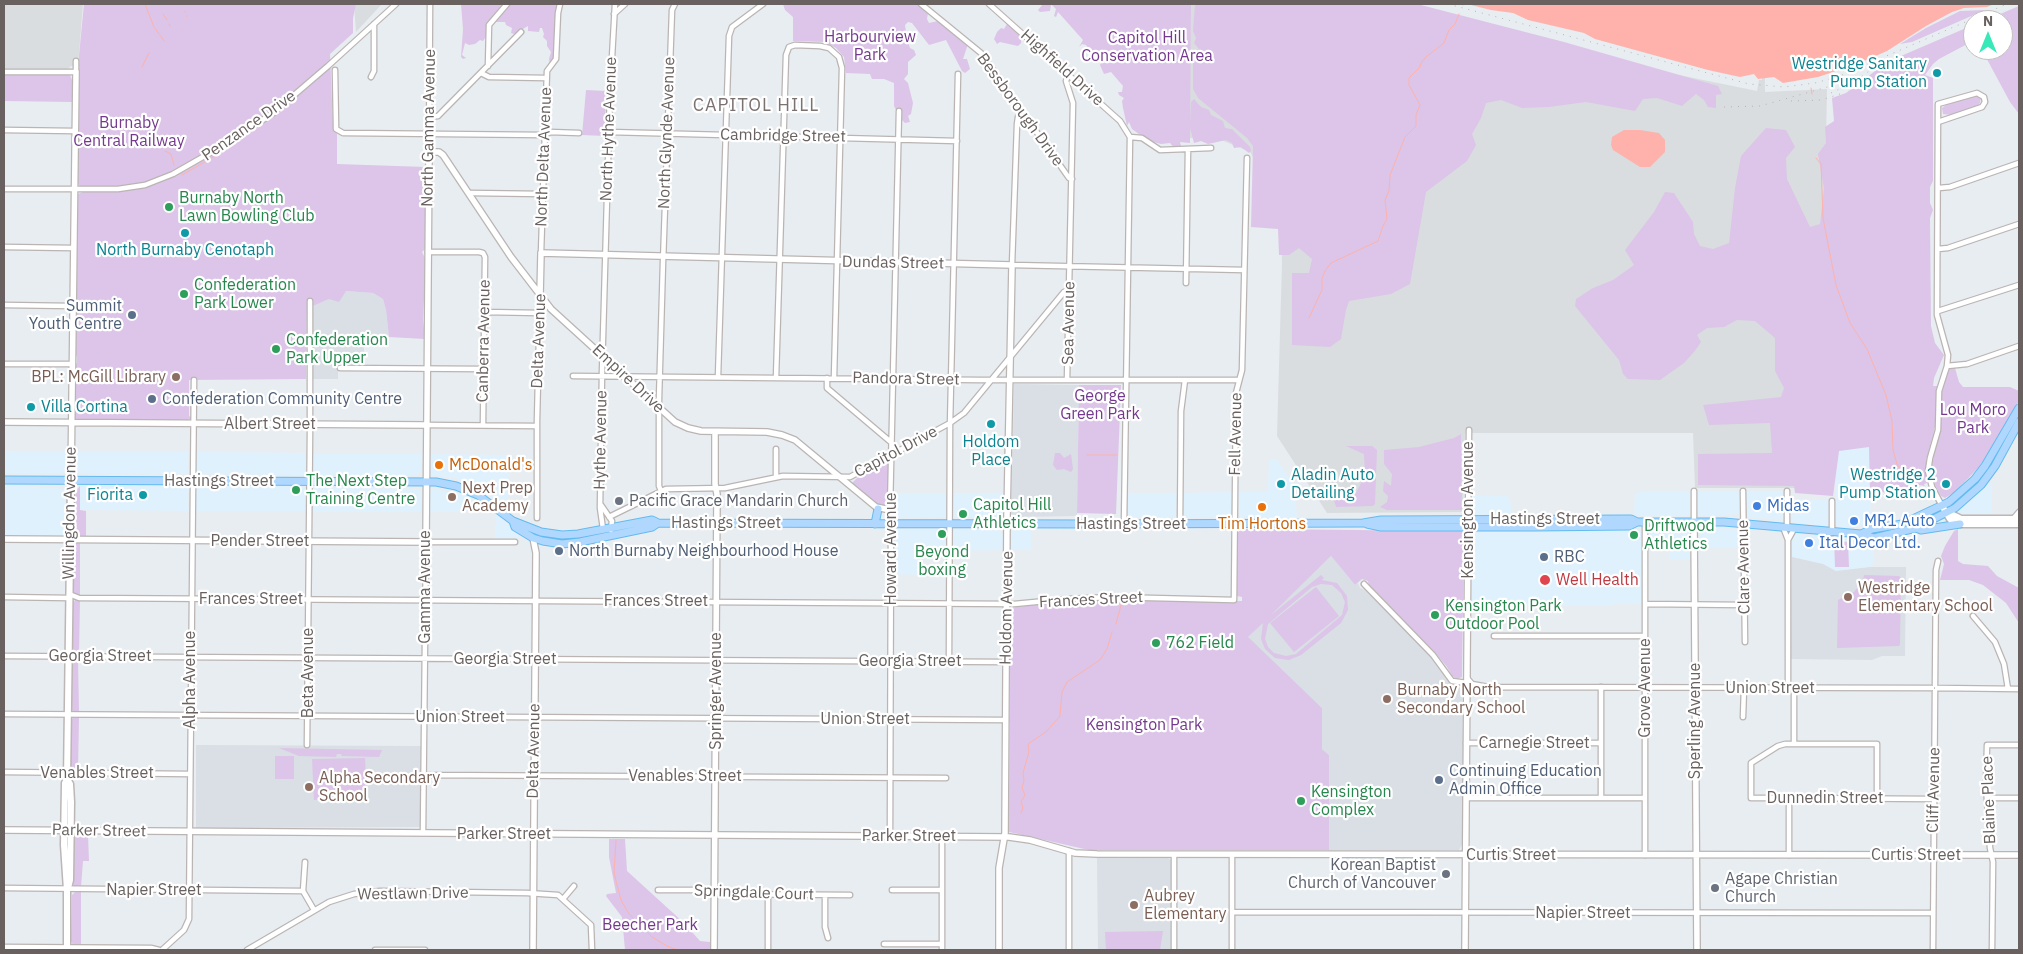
<!DOCTYPE html>
<html>
<head>
<meta charset="utf-8">
<style>
	body { margin:0 }
	#map { position:relative; width:2023px; height:954px; overflow:hidden; background:#e8edf1; font-family:"IBM Plex Sans",sans-serif }
	canvas { display:block }
	.frame { position:absolute; inset:0; border:5px solid #68615f; pointer-events:none }
	.north { position:absolute; left:1963px; top:10px; width:50px; height:50px; box-sizing:border-box; background:#fff; border:1px solid #c3c0bf; border-radius:50%; rotate:0deg; font-size:14px; font-weight:700; line-height:20px; text-align:center; color:#68615f }
	.north::after { content:''; display:block; margin:auto; width:18px; height:22px; background:#37e8b8; clip-path:polygon(50% 0,100% 100%,50% 72%,0 100%) }
</style>
</head>
<body>
<div id="map">
<canvas width="2023" height="954"></canvas>
<div class="frame"></div>
<div class="north">N</div>
</div>
<script>
const c = document.querySelector('canvas').getContext('2d');
c.lineJoin = 'round';
function fillPath(path, color) { c.fillStyle = color; c.fill(path, 'evenodd'); }
const poly = rows => new Path2D(rows.map(r => 'M' + r).join(''));
function trace(path, color, width, dash) { c.strokeStyle = color; c.lineWidth = width; c.lineCap = dash ? 'butt' : 'round'; c.setLineDash(dash || []); c.stroke(path); }
function write(font, color, halo, rows, align = 'center') {
  c.font = font + ' "IBM Plex Sans",sans-serif'; c.lineWidth = 4.5; c.setLineDash([]); c.textBaseline = 'middle'; c.strokeStyle = halo; c.fillStyle = color; for (const [text, x, y, turn = 0] of rows) {
    c.save(); c.translate(x, y); c.rotate((+turn || 0) * Math.PI / 180); c.textAlign = isNaN(turn) ? turn : align; if (halo) c.strokeText(text, 0, 0); c.fillText(text, 0, 0); c.restore();
  }
}
fillPath(poly([
	[1869,448,1871,526,1839,527,1835,524,1828,524,1824,526,1793,522,1790,515,1790,499,1836,500,1836,449],
	[4,451,66,452,66,469,62,473,4,473],
	[74,452,188,452,190,455,188,456,188,470,195,471,196,452,305,453,305,471,307,473,304,475,82,473,77,470],
	[312,454,422,454,421,471,417,475,315,475,312,472],
	[429,454,509,455,508,507,505,508,472,484,455,478,430,475],
	[1269,460,1277,460,1295,487,1297,518,1240,517,1238,492,1268,492],
	[1985,484,1992,484,1992,514,1958,514,1959,508],
	[4,485,64,489,66,493,65,534,62,536,4,535],
	[80,486,186,486,191,490,191,492,188,492,188,507,191,508,188,511,80,510],
	[197,486,302,486,308,490,305,492,305,507,307,508,305,511,195,511,195,489],
	[315,487,417,489,421,492,421,512,312,512,312,490],
	[431,489,463,494,479,502,491,511,428,512,429,490],
	[1643,491,1690,491,1690,514,1686,516,1634,516,1635,494],
	[1697,491,1741,491,1739,514,1700,516,1698,514],
	[1745,491,1785,491,1786,515,1783,520,1748,517],
	[1232,492,1232,514,1230,517,1185,518,1183,515,1182,493],
	[894,493,1004,493,1004,514,1000,517,897,518,893,514],
	[1128,493,1177,493,1176,516,1174,517,1130,518,1126,511],
	[1472,496,1507,496,1511,504,1511,515,1474,515,1472,510],
	[496,515,520,534,518,538,495,539],
	[1650,528,1690,528,1690,560,1669,560,1669,547,1648,547,1648,531],
	[1699,528,1738,529,1740,531,1740,548,1698,548],
	[898,529,944,530,946,551,920,551,921,575,892,574,894,533],
	[1637,529,1641,532,1642,604,1614,604,1612,606,1471,606,1471,535,1474,531],
	[955,530,999,530,1003,536,1003,550,952,551,952,534],
	[1014,530,1031,530,1031,550,1010,550,1011,533],
	[1794,534,1874,541,1873,564,1870,567,1836,571,1823,564,1792,557,1792,537]
]), '#e0f1fe');
fillPath(poly([
	[4,4,83,4,78,66,71,66,68,69,4,69],
	[354,4,382,4,356,32],
	[1191,4,1416,4,1472,21,1674,74,1757,91,1759,80,1762,80,1762,4,1764,4,1765,92,1827,89,1820,488,1695,488,1693,433,1465,433,1463,512,1327,513,1277,436,1282,263,1281,222,1267,181,1250,152,1219,139,1189,138]
]), '#dadde0');
fillPath(poly([
	[346,291,373,293,383,299,386,310,389,337,364,337,364,364,338,364,338,379,313,379,313,306],
	[1014,384,1079,385,1077,516,1015,517,1011,514],
	[1331,556,1355,585,1358,583,1360,588,1365,590,1430,655,1450,683,1462,689,1464,803,1462,844,1459,850,1329,850,1329,755,1322,749,1322,708,1247,638],
	[1792,557,1823,564,1836,571,1870,567,1906,567,1905,656,1882,656,1872,660,1791,659],
	[196,745,421,746,422,827,196,828],
	[1097,858,1168,858,1171,860,1171,950,1098,950]
]), '#d9dfe4');
fillPath(poly([
	[84,4,356,4,353,18,353,33,330,54,333,125,337,134,337,164,426,167,426,248,422,252,426,260,423,319,425,339,389,337,386,310,383,299,373,293,346,291,339,302,329,299,313,306,313,302,307,302,306,379,189,380,189,416,192,418,188,420,74,420,74,365,77,363,77,357,74,351,76,206,78,194,85,191,78,184,77,161,78,66],
	[461,4,564,4,555,16,555,58,550,65,549,59,551,52,547,46,547,41,543,37,544,34,542,28,540,28,539,32,528,31,528,26,514,34,511,33,512,28,506,25,505,22,496,22,496,18,501,8,486,24,486,37,483,41,480,40,475,44,469,45,465,43,462,55,466,58,463,59,461,57,463,29],
	[783,4,923,4,928,13,927,19,929,23,938,21,966,38,968,44,963,59,967,59,970,69,965,73,962,71,946,40,929,45,912,23,908,22,905,25,907,39,910,48,914,50,916,55,908,62,908,74,904,79,908,83,913,103,911,114,908,116,910,122,905,123,901,119,900,109,896,110,894,106,894,83,884,79,872,79,870,74,846,73,844,57,836,48,824,42,793,41,793,17,785,10],
	[1043,4,1191,4,1190,143,1180,142,1181,146,1174,148,1170,143,1161,144,1147,140,1132,129,1129,122,1127,126,1123,108,1122,101,1124,98,1119,95,1118,92,1122,92,1123,86,1111,72,1104,74,1100,65,1102,61,1088,49,1086,45,1082,44,1079,47,1083,40,1058,12,1056,17,1054,16,1056,9,1051,4,1050,11,1040,12,1038,10],
	[1195,4,1417,4,1564,42,1718,86,1722,94,1716,95,1716,108,1708,107,1704,100,1696,94,1682,106,1657,98,1643,99,1635,111,1586,102,1549,107,1522,108,1501,100,1486,103,1481,118,1472,134,1476,145,1467,161,1426,192,1410,284,1391,294,1349,301,1346,310,1341,339,1330,347,1292,345,1292,273,1309,273,1312,259,1299,248,1289,255,1279,255,1278,229,1251,227,1253,146,1247,138,1198,98,1193,89,1193,56,1199,49,1194,43,1196,38,1193,31],
	[2019,6,2019,114,2010,102,1982,50,2003,50,2003,20,1986,20],
	[1985,10,1912,42,1900,44,1926,28,1960,11],
	[1011,22,1021,33,1022,37,1021,43,1018,46,1000,42,997,44,994,39,997,32,1001,28,1004,29,1007,24],
	[1973,25,1973,41,1939,59,1933,64,1925,75,1933,78,1933,181,1930,187,1930,203,1933,210,1930,218,1931,326,1935,343,1944,355,1934,378,1933,386,1937,386,1935,427,1926,461,1927,483,1924,484,1925,486,1919,485,1870,495,1869,447,1839,451,1833,496,1795,493,1794,486,1698,485,1698,454,1772,453,1770,423,1709,425,1703,405,1781,397,1784,388,1775,371,1775,338,1755,321,1737,320,1724,327,1707,328,1697,335,1701,342,1694,352,1684,363,1660,380,1628,379,1623,374,1619,360,1575,306,1576,299,1593,288,1613,280,1634,265,1625,250,1654,212,1665,192,1674,193,1693,222,1694,234,1700,246,1713,249,1729,243,1735,188,1741,156,1766,128,1786,130,1795,147,1786,158,1787,179,1810,227,1820,224,1824,188,1818,154,1826,143,1825,127,1834,121,1832,98,1846,93,1887,62],
	[4,74,70,75,72,80,73,102,4,101],
	[586,90,606,91,605,136,582,135],
	[1977,95,1981,99,1979,105,1951,115,1943,114,1942,108,1946,105],
	[1194,99,1201,107,1209,110,1211,115,1223,121,1225,128,1232,129,1250,147,1251,151,1249,153,1241,147,1234,148,1232,143,1226,140,1208,144,1201,141,1194,143,1190,128,1191,102],
	[1950,368,1955,368,1959,382,1963,387,2010,387,2019,391,2019,401,1999,438,1979,467,1955,492,1945,498,1941,496,1935,485,1931,469,1940,429,1941,393,1948,370],
	[1079,385,1121,385,1116,514,1077,513],
	[1461,434,1462,510,1387,510,1380,507,1387,502,1388,496,1383,491,1384,481,1391,486,1392,474,1384,464,1384,450,1419,447,1454,438],
	[1346,446,1372,446,1377,450,1375,504,1373,506,1336,507,1333,497,1356,493,1365,475,1364,454],
	[1055,453,1060,453,1064,458,1071,454,1073,469,1071,472,1064,469,1057,470,1053,465],
	[884,460,889,463,888,503,886,506,878,505,852,483,862,473],
	[80,486,80,510,86,511,86,536,75,536,73,532,76,491],
	[1241,529,1462,531,1464,535,1462,677,1457,679,1452,676,1447,667,1433,650,1381,599,1369,587,1368,581,1362,579,1355,585,1331,556,1271,615,1321,575,1324,578,1322,580,1337,583,1347,596,1348,610,1341,623,1301,655,1289,660,1275,658,1265,649,1261,639,1263,623,1248,637,1322,708,1322,749,1329,755,1329,850,1089,850,1009,832,1010,608,1069,600,1096,599,1242,601,1242,597,1237,596,1236,592,1238,532],
	[1321,584,1332,585,1341,593,1345,602,1342,615,1296,654,1286,656,1274,653,1268,647,1265,639,1268,624,1312,587],
	[1958,529,1958,561,1963,564,1988,566,1997,576,2019,588,2019,623,2006,603,1983,585,1969,580,1940,580,1944,564,1941,556,1945,546,1954,531],
	[1834,540,1848,542,1849,567,1835,567],
	[76,543,80,543,80,595,75,595,73,592,73,547],
	[1864,575,1899,576,1901,578,1900,644,1899,646,1837,648,1838,600,1854,592,1863,580],
	[1316,587,1339,616,1294,652,1270,623],
	[75,600,80,600,79,654,74,653,72,650,73,603],
	[78,658,79,712,74,712,72,710,72,662,73,659],
	[79,717,78,770,76,770,71,767,71,720,73,718],
	[279,748,382,750,379,757,342,756,341,754,337,754,336,757,299,756],
	[275,756,294,756,294,779,275,779],
	[365,758,367,796,314,800,312,759],
	[76,835,88,835,89,861,83,861,81,887,75,887,73,884,73,838],
	[609,839,625,839,627,871,683,922,700,941,710,942,710,950,625,950,622,917,606,896,607,894,616,893,609,857],
	[75,892,81,892,81,945,73,945,71,941,72,895],
	[1163,931,1160,950,1106,950,1105,932]
]), '#dcc5e8');
fillPath(poly([
	[1467,4,1994,4,1987,7,1964,8,1952,12,1926,26,1887,51,1857,64,1818,77,1783,83,1774,77,1758,79,1754,74,1740,77,1708,70,1595,39,1584,33,1528,20,1513,13,1491,10],
	[1624,130,1640,130,1659,133,1665,140,1665,152,1650,167,1640,167,1613,150,1611,145,1612,137]
]), '#feb2ab');
trace(poly([
	[145,4,154,27,159,34],
	[1463,5,1463,4],
	[185,11,185,12],
	[163,14,167,20],
	[186,16,187,16],
	[169,24,170,26],
	[160,35,164,41],
	[142,67,149,53],
	[1811,88,1812,94],
	[165,151,171,154,174,165],
	[1816,158,1821,164,1823,218,1836,285,1850,323,1867,349,1886,395,1892,421,1893,450,1897,464,1901,470,1914,477],
	[182,175,215,156],
	[1309,318,1322,290,1322,278,1325,271,1331,263,1378,241,1383,226,1387,219,1385,200,1389,191,1390,175,1405,137,1416,126,1416,115,1420,105,1409,85,1409,78,1420,67,1421,63,1426,57,1444,43,1449,30,1455,24,1459,14],
	[1087,455,1117,455],
	[1116,624,1121,605],
	[1021,813,1023,808,1021,802,1025,795,1022,788,1024,781,1023,773,1029,752,1028,744,1046,732,1060,716,1062,692,1067,682,1100,660,1107,649,1112,632],
	[616,840,614,873,621,900,629,914,652,937,667,946,678,950]
]), '#feb2ab', 1);
const minor = poly([
	[921,4,981,53,1069,178,1072,179],
	[989,4,1120,121,1130,137,1124,524],
	[614,14,625,4],
	[488,66,489,25,507,4],
	[335,70,336,125,336,129,343,133,544,135,550,132,579,133],
	[4,72,76,72,76,61],
	[481,73,489,77,546,78],
	[371,77,374,71,374,24],
	[1022,111,1018,117,1017,124,1012,265,1244,270],
	[430,117,438,116,521,32],
	[1938,122,1982,107,1985,102,1984,97,1977,93,1938,104,1937,315,1948,355,1947,366,1939,391,1938,430,1930,458,1928,471,1932,487,1942,506],
	[4,130,75,131],
	[609,132,957,141],
	[1130,137,1142,138,1160,150,1211,148],
	[429,152,430,4],
	[1939,188,1950,187,2019,163],
	[4,189,118,189,145,185,173,174,222,146,272,114,328,66,396,4],
	[470,193,543,194],
	[4,247,73,248],
	[1938,249,1948,248,2019,224],
	[428,252,479,252,483,253,485,257,483,425],
	[541,253,547,71,556,59,558,13,560,4],
	[1186,283,1188,149],
	[4,305,72,306],
	[1938,311,2019,285],
	[485,312,540,313],
	[4,364,72,364],
	[1947,366,1967,364,2019,346],
	[340,368,483,369],
	[573,376,981,380,1238,380],
	[718,377,729,36,732,27,763,4],
	[776,378,786,55,789,47,795,45,820,46,829,48,839,57,842,68,834,378],
	[827,378,827,388,892,443],
	[1067,380,1073,103,1066,81,1068,75],
	[426,425,537,426],
	[776,477,776,449],
	[661,491,659,486,659,399,663,262,672,10,675,4],
	[1694,491,1694,522],
	[1743,491,1745,642],
	[1787,491,1787,528],
	[1832,501,1832,533],
	[601,505,612,521,611,530],
	[890,510,899,111],
	[609,517,666,489,725,488,783,476,850,477,950,423,964,413,1064,292,1070,290],
	[537,518,537,421,540,296],
	[1468,519,1469,430],
	[2013,519,2019,512],
	[1645,522,1645,855],
	[1180,524,1181,411,1185,380],
	[1783,527,1788,540,1788,688],
	[603,529,600,508,602,372,610,93,615,4],
	[1788,540,1794,529],
	[1364,584,1433,655,1452,681,1467,683],
	[69,594,79,598,1014,604,1067,599,1111,597,1234,600,1236,393,1242,370,1247,158],
	[4,597,69,598],
	[1645,604,1744,605],
	[1973,616,1995,642,2004,664,2008,689],
	[1494,636,1645,636],
	[4,656,1006,662],
	[949,662,950,426,958,74],
	[1467,678,1472,684,1488,687,1932,688],
	[1935,685,1936,570,1938,561],
	[1601,687,1601,797],
	[1794,688,1794,744],
	[1937,688,2019,689],
	[1466,692,1472,689,1488,687],
	[4,714,1006,720],
	[1743,717,1744,688],
	[1466,743,1601,743],
	[307,745,310,432,310,301],
	[4,772,190,774],
	[424,775,946,778],
	[1466,798,1645,798],
	[1789,798,1789,855],
	[1987,798,2019,798],
	[1877,799,1877,744,1785,744,1778,746,1751,763,1751,798,1789,798,1934,799],
	[423,833,426,542,515,542],
	[890,837,891,524],
	[305,862,303,891,314,910],
	[4,888,303,891],
	[658,890,708,890,721,894,850,895],
	[892,890,942,890],
	[825,895,825,927,828,938],
	[563,899,574,886],
	[1232,912,1933,913],
	[884,944,942,944],
	[4,947,151,948,159,950],
	[162,950,184,930,189,919,194,380],
	[247,950,329,902,354,894,380,891,527,893,558,895,591,925,592,950],
	[375,950,425,950],
	[768,950,768,895],
	[942,950,942,836],
	[1069,950,1069,851],
	[1174,950,1174,855],
	[1232,950,1232,855],
	[1933,950,1935,691],
	[1992,950,1993,862,1990,848,1986,785,1987,745,2019,745]
]);
const tertiary = poly([
	[540,296,541,253,1012,265,1007,516,1005,833,999,868,999,950],
	[4,422,426,425],
	[71,480,76,72],
	[1694,522,1697,950],
	[533,538,536,553,533,950],
	[4,539,426,542,429,152,439,152,443,155,511,257,551,309,675,422,688,428,701,431,767,432,782,435,795,440,876,507,890,510,891,524],
	[4,830,1009,837,1030,840,1075,853,1097,854,2019,855],
	[714,950,717,494,715,484,715,432],
	[1465,950,1468,523]
]);
const secondary = poly([
	[1944,509,1950,519,1960,524,2019,524],
	[1947,512,1961,519,2019,519],
	[67,779,70,784,71,802,70,880,68,888],
	[67,950,67,890,64,845,65,783,67,779,71,480]
]);
const primary = poly([
	[4,480,436,482,456,486,478,495,513,521,541,532,562,535,578,534,652,520,658,523,1094,524,1363,523,1381,520,1631,519,1637,522],
	[513,521,515,527,533,538,543,541,562,544,580,542,652,527,658,523],
	[875,524,878,509],
	[1367,524,1381,527,1534,527,1629,526,1637,522,1724,522,1861,534,1874,538,1916,528,1955,508,1981,485,1995,466,2019,422],
	[1916,528,1921,530,1960,524],
	[1861,534,1872,529,1902,524,1949,502,1975,479,1985,466,2019,408]
]);
trace(minor, '#bab5b3', 7);
trace(tertiary, '#bab5b3', 8);
trace(secondary, '#bcb6b4', 9);
trace(primary, '#62bbf0', 9);
trace(minor, '#fff', 4.5);
trace(tertiary, '#fff', 5.5);
trace(secondary, '#fff', 6);
trace(primary, '#b0d8fe', 7);
trace(poly([
	[1448,4,1749,84,1784,87,1815,83,1840,76,2007,4],
	[1831,93,1852,83,1878,65],
	[1791,101,1821,100,1840,94],
	[1724,107,1760,106,1838,84]
]), '#b6b4b4', 1, [1, 6]);
for (const [x, y, r, color] of [
	[1937,73,5,"#0f9aa8"],
	[169,207,5,"#2e9e5b"],
	[185,233,5,"#0f9aa8"],
	[184,294,5,"#2e9e5b"],
	[132,315,5,"#5c6f8a"],
	[276,349,5,"#2e9e5b"],
	[176,377,5,"#8d6e63"],
	[152,399,5,"#5c6f8a"],
	[31,407,5,"#0f9aa8"],
	[991,424,5,"#0f9aa8"],
	[439,465,5,"#e8710a"],
	[1281,484,5,"#0f9aa8"],
	[1946,484,5,"#0f9aa8"],
	[296,490,5,"#2e9e5b"],
	[143,495,5,"#0f9aa8"],
	[452,497,5,"#8d6e63"],
	[619,501,5,"#6b7280"],
	[1757,506,5,"#3f7fe0"],
	[1262,507,5,"#e8710a"],
	[963,514,5,"#2e9e5b"],
	[1854,521,5,"#3f7fe0"],
	[942,534,5,"#2e9e5b"],
	[1634,535,5,"#2e9e5b"],
	[1809,543,5,"#3f7fe0"],
	[559,551,5,"#5c6f8a"],
	[1544,557,5,"#5c6f8a"],
	[1545,580,6,"#e0444e"],
	[1848,597,5,"#8d6e63"],
	[1435,615,5,"#2e9e5b"],
	[1156,643,5,"#2e9e5b"],
	[1387,699,5,"#8d6e63"],
	[1439,780,5,"#5c6f8a"],
	[309,787,5,"#8d6e63"],
	[1301,801,5,"#2e9e5b"],
	[1446,874,5,"#6b7280"],
	[1715,888,5,"#6b7280"],
	[1134,905,5,"#8d6e63"]
]) { const dot = new Path2D(); dot.arc(x, y, r, 0, 2 * Math.PI); c.fillStyle = color; c.fill(dot); trace(dot, '#fff', 2); }
write('16px', '#74398d', '#fff', [
	["Harbourview",870,37],
	["Park",870,55],
	["Capitol Hill",1147,38],
	["Conservation Area",1147,56],
	["Burnaby",129,123],
	["Central Railway",129,141],
	["George",1100,396],
	["Green Park",1100,414],
	["Lou Moro",1973,410],
	["Park",1973,428],
	["Kensington Park",1144,725],
	["Beecher Park",650,925]
]);
write('16px', '#0d838f', '#fff', [
	["Westridge Sanitary",1927,64],
	["Pump Station",1927,82],
	["North Burnaby Cenotaph",185,250,"center"],
	["Villa Cortina",41,407,"left"],
	["Holdom",991,442,"center"],
	["Place",991,460,"center"],
	["Aladin Auto",1291,475,"left"],
	["Detailing",1291,493,"left"],
	["Westridge 2",1936,475],
	["Pump Station",1936,493],
	["Fiorita",133,495]
], 'right');
write('16px', '#68615f', '#fff', [
	["Highfield Drive",1062,68,42],
	["Bessborough Drive",1020,110,54],
	["Penzance Drive",249,126,-35],
	["North Gamma Avenue",429,128,-89],
	["North Hythe Avenue",609,129,-88],
	["North Glynde Avenue",667,133,-88],
	["Cambridge Street",783,136,1],
	["North Delta Avenue",544,157,-88],
	["Dundas Street",893,263,1],
	["Sea Avenue",1069,323,-89],
	["Canberra Avenue",484,341,-89],
	["Delta Avenue",539,341,-88],
	["Empire Drive",628,379,43],
	["Pandora Street",906,379,1],
	["Albert Street",270,424],
	["Fell Avenue",1236,434,-89],
	["Hythe Avenue",601,440,-89],
	["Capitol Drive",896,452,-28],
	["Hastings Street",219,481],
	["Kensington Avenue",1468,510,-90],
	["Willingdon Avenue",70,513,-89],
	["Hastings Street",1545,519],
	["Hastings Street",726,523],
	["Hastings Street",1131,524],
	["Pender Street",260,541],
	["Howard Avenue",891,549,-90],
	["Clare Avenue",1744,567,-91],
	["Gamma Avenue",425,587,-90],
	["Frances Street",251,599],
	["Frances Street",1091,600,-3],
	["Frances Street",656,601],
	["Holdom Avenue",1007,608,-89],
	["Georgia Street",100,656],
	["Georgia Street",505,659],
	["Georgia Street",910,661],
	["Beta Avenue",308,673,-90],
	["Alpha Avenue",190,680,-90],
	["Grove Avenue",1645,688,-90],
	["Union Street",1770,688],
	["Springer Avenue",716,691,-90],
	["Union Street",460,717],
	["Union Street",865,719],
	["Sperling Avenue",1695,721,-90],
	["Carnegie Street",1534,743],
	["Delta Avenue",534,751,-89],
	["Venables Street",97,773],
	["Venables Street",685,776],
	["Cliff Avenue",1934,790,-89],
	["Dunnedin Street",1825,798],
	["Blaine Place",1989,800,-92],
	["Parker Street",99,831,1],
	["Parker Street",504,834],
	["Parker Street",909,836],
	["Curtis Street",1511,855],
	["Curtis Street",1916,855],
	["Napier Street",154,890],
	["Springdale Court",754,893,2],
	["Westlawn Drive",413,894,-1],
	["Napier Street",1583,913]
]);
write('16px', '#27864d', '#fff', [
	["Burnaby North",179,198],
	["Lawn Bowling Club",179,216],
	["Confederation",194,285],
	["Park Lower",194,303],
	["Confederation",286,340],
	["Park Upper",286,358],
	["The Next Step",306,481],
	["Training Centre",306,499],
	["Capitol Hill",973,505],
	["Athletics",973,523],
	["Driftwood",1644,526],
	["Athletics",1644,544],
	["Beyond",942,552,"center"],
	["boxing",942,570,"center"],
	["Kensington Park",1445,606],
	["Outdoor Pool",1445,624],
	["762 Field",1166,643],
	["Kensington",1311,792],
	["Complex",1311,810]
], 'left');
write('16px', '#4e5e75', '#fff', [
	["Summit",122,306,"right"],
	["Youth Centre",122,324,"right"],
	["Confederation Community Centre",162,399],
	["North Burnaby Neighbourhood House",569,551],
	["RBC",1554,557],
	["Continuing Education",1449,771],
	["Admin Office",1449,789]
], 'left');
write('16px', '#785e54', '#fff', [
	["BPL: McGill Library",166,377,"right"],
	["Next Prep",462,488],
	["Academy",462,506],
	["Westridge",1858,588],
	["Elementary School",1858,606],
	["Burnaby North",1397,690],
	["Secondary School",1397,708],
	["Alpha Secondary",319,778],
	["School",319,796],
	["Aubrey",1144,896],
	["Elementary",1144,914]
], 'left');
write('16px', '#c56008', '#fff', [
	["McDonald's",449,465],
	["Tim Hortons",1262,524,"center"]
], 'left');
write('16px', '#5b616d', '#fff', [
	["Pacific Grace Mandarin Church",629,501],
	["Korean Baptist",1436,865,"right"],
	["Church of Vancouver",1436,883,"right"],
	["Agape Christian",1725,879],
	["Church",1725,897]
], 'left');
write('16px', '#366cbe', '#fff', [
	["Midas",1767,506],
	["MR1 Auto",1864,521],
	["Ital Decor Ltd.",1819,543]
], 'left');
write('16px', '#be3a42', '#fff', [
	["Well Health",1556,580]
], 'left');
c.letterSpacing = '1px';
write('18px', '#7a7270', '#fff', [
	["CAPITOL HILL",756,106]
]);
c.letterSpacing = '0px';
</script>
</body>
</html>
